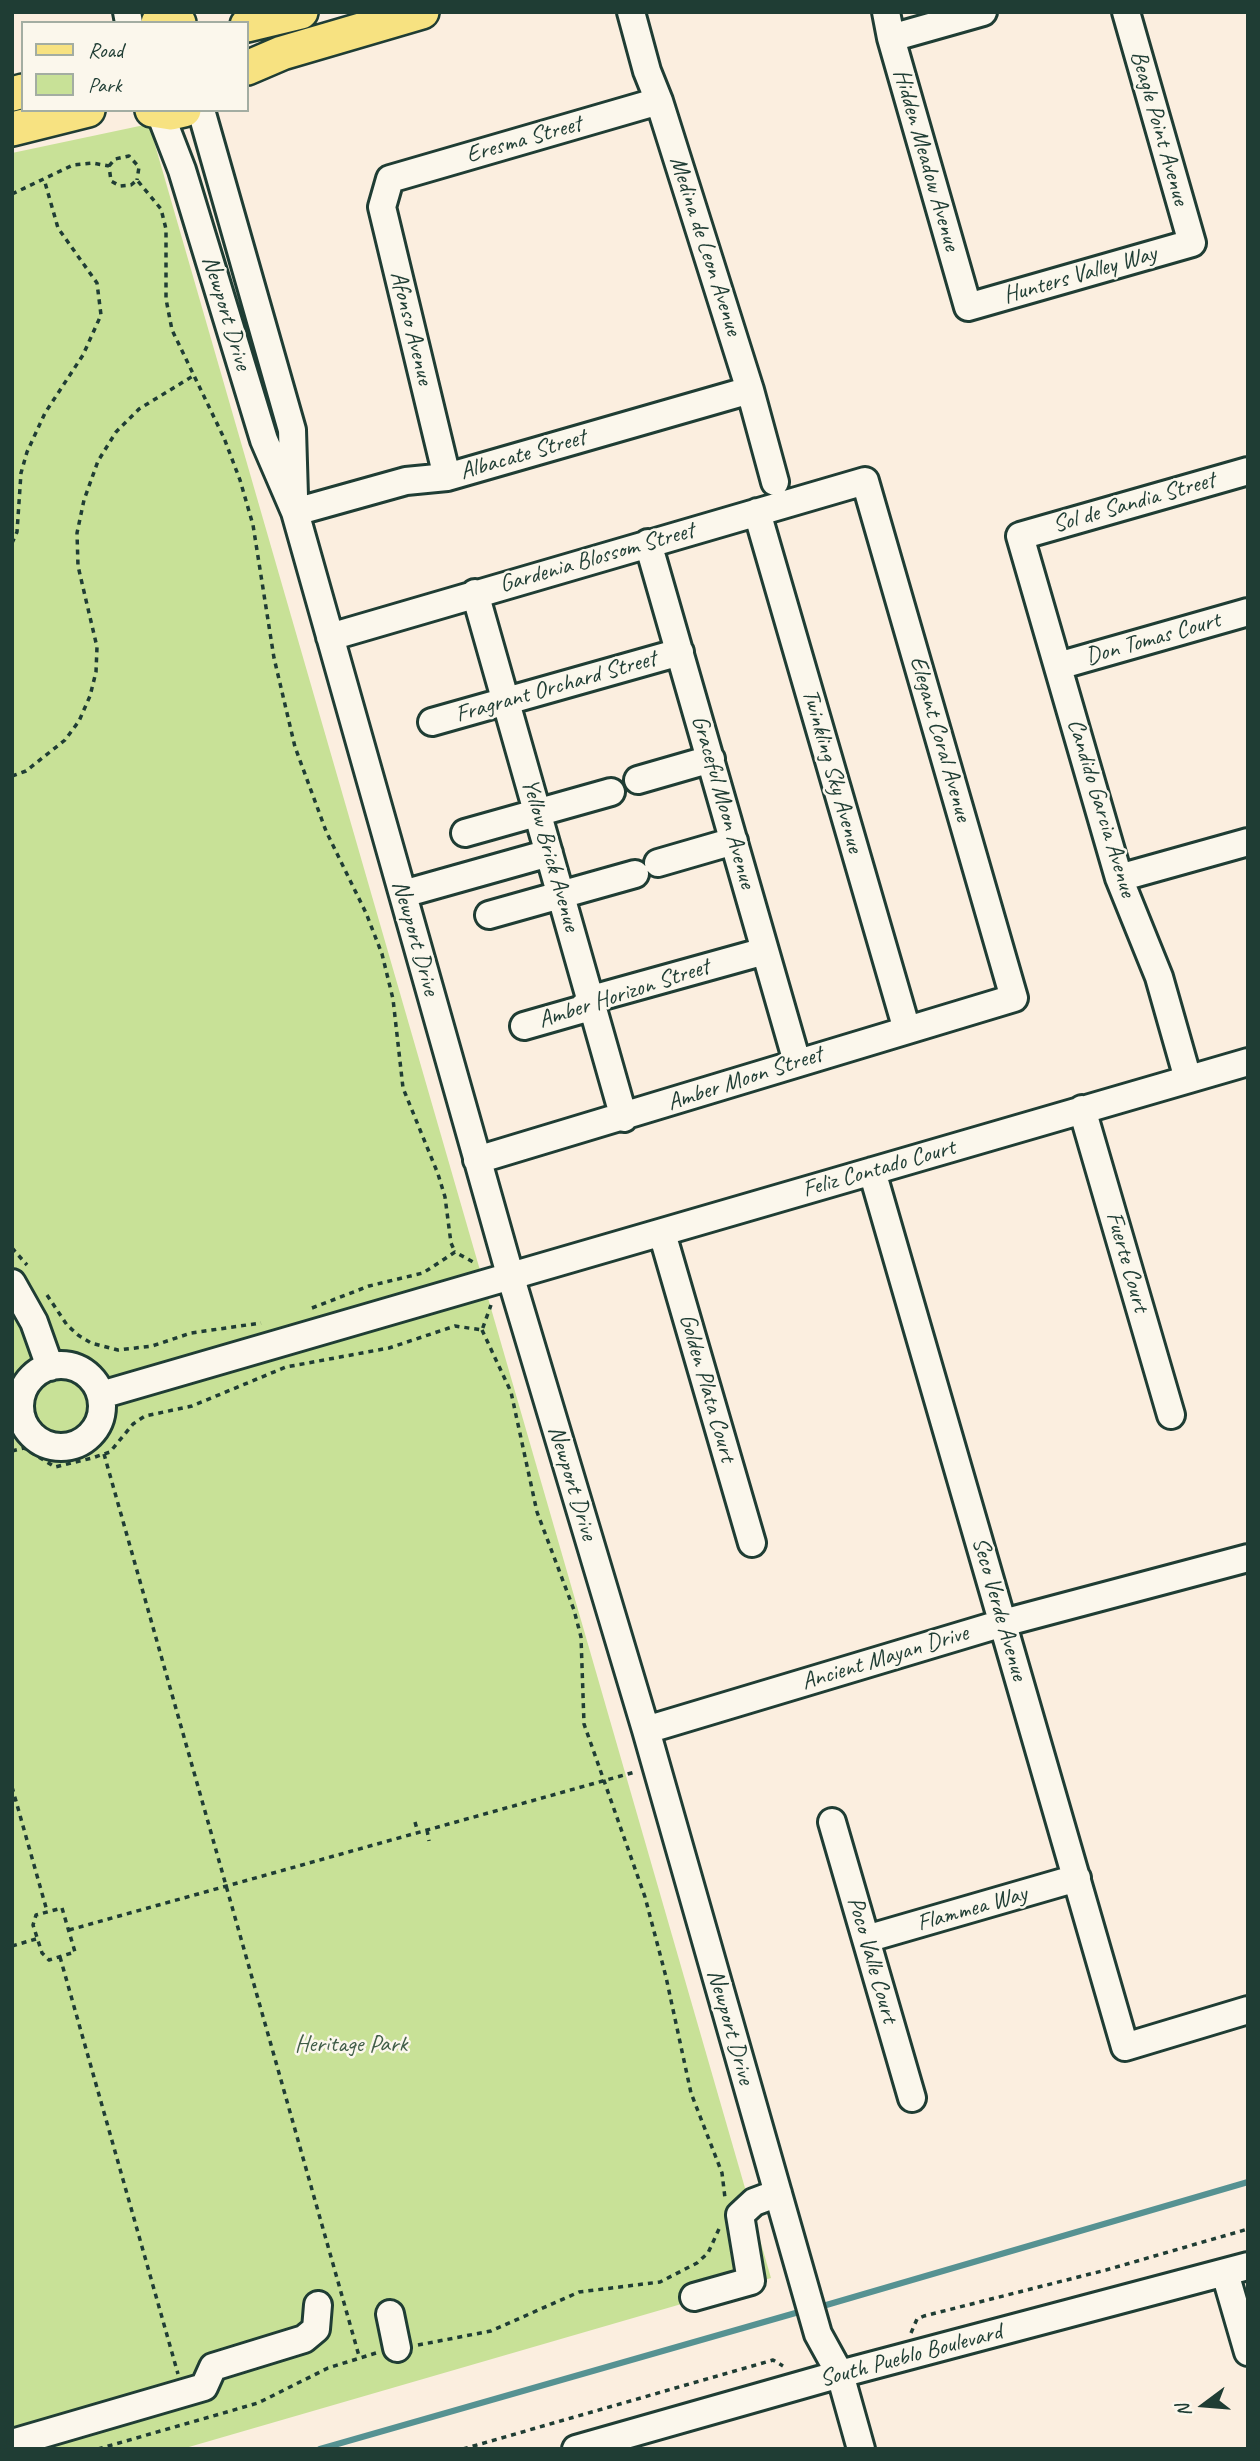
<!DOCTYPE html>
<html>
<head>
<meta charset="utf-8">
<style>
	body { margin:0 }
	#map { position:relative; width:1260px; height:2461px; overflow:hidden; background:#fbeedf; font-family:Caveat,sans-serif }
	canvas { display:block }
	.frame { position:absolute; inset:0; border:14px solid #1f3d34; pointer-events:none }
	.legend { position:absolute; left:21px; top:21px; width:228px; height:91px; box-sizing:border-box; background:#fbf7ec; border:2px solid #a3ada2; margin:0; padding:9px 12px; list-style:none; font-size:21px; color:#1f3d34 }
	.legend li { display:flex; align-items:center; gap:14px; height:35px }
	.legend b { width:35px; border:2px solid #a3ada2 }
	.north { position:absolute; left:1169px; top:2370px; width:70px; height:70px; -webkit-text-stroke:5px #fbf7ec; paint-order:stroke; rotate:254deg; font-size:19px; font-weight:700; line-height:28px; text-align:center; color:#1f3d34 }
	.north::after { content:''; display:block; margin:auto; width:24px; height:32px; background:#1f3d34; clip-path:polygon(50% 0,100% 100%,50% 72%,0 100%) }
</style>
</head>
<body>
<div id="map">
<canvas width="1260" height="2461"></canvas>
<div class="frame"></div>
<ul class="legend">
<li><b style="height:9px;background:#f7e281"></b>Road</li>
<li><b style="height:19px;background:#c8e197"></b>Park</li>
</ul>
<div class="north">N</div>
</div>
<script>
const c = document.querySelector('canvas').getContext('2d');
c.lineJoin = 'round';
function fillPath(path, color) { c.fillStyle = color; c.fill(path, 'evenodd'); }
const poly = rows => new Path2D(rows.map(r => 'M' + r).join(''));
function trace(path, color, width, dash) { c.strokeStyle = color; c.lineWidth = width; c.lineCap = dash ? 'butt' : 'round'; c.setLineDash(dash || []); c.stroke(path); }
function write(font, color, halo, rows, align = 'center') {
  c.font = font + ' Caveat,sans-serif'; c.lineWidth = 5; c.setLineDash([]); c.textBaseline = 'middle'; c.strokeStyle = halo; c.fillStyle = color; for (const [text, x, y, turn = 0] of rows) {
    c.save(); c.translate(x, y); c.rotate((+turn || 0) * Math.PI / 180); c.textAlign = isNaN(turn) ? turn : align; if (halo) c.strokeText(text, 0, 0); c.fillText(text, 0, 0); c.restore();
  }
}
fillPath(poly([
	[149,124,771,2278,182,2449,12,2449,12,153]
]), '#c8e197');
trace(poly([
	[816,2308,1248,2182],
	[320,2449,806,2310]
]), '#569292', 6);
const minor = poly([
	[127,12,129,23],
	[631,12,647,71,659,101,750,390,775,482],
	[886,12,891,38,968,307,1192,243,1126,12],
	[891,38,983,12],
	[201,110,292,430,294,496],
	[160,113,182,170,264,440,295,512,511,1278,646,1730,818,2334,840,2374,861,2449],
	[447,477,382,207,390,179,659,101],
	[295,512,406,481,447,477,750,390],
	[757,512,907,1030],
	[648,543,797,1062],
	[475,593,624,1118],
	[330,637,865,481,1014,998,477,1160],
	[1058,666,1248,612],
	[432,722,680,652],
	[638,780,711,759],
	[465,833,611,792],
	[658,863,734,841],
	[1119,878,1248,842],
	[403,894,549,853],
	[489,915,635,874],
	[524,1026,580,1010,592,999,765,951],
	[1188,1079,1159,977,1119,878,1020,536,1248,471],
	[1082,1109,1171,1415],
	[872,1171,1125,2047,1248,2010],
	[662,1233,752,1543],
	[12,1283,34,1322,50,1367],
	'20 1406a41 41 0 1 1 82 0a41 41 0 1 1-82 0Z',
	[101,1395,1248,1062],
	[646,1730,1003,1623,1248,1558],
	[832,1822,912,2098],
	[866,1939,1077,1878],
	[1225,2273,1248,2352],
	[694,2297,751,2281,740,2215,754,2202,778,2193],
	[390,2314,397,2348],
	[12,2443,204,2387,213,2367,304,2339,316,2329,318,2305],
	[576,2449,840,2374,1248,2266]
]);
const major = poly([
	[158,23,179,23],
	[247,25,301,12],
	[247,68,282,53,422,12],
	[12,94,23,91],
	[152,110,171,113,184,110],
	[12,129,88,110]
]);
trace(minor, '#1f3d34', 32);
trace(major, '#1f3d34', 38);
trace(poly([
	[109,166,115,159,129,156,139,167,137,180],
	[12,194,73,165,92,163,109,166,111,181,120,186,131,185,137,180,161,209,166,229,166,299,172,330,224,438,240,480,253,525,274,658,295,747,326,831,366,913,382,954,393,999,403,1088,438,1174,445,1197,451,1243,455,1252],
	[12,543,17,532,21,473,27,452,45,413,83,355,101,315,97,283,58,228,44,179],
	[12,776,26,771,65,740,79,721,90,696,96,672,97,647,78,566,77,533,84,500,98,461,116,432,139,409,193,376],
	[12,1248,27,1265],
	[47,1295,67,1325,78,1335,91,1343,118,1350,152,1346,191,1333,261,1323],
	[312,1308,369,1286,423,1273,455,1252,475,1263],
	[482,1330,511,1392,537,1512,574,1610,581,1637,584,1724,645,1897,666,1977,691,2093,722,2173,725,2198],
	[12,1451,24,1448,55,1467,92,1458,110,1452,133,1424,145,1416,192,1406,286,1367,389,1348,455,1326,482,1330,491,1305],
	[104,1454,359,2356],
	[12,1787,47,1911],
	[415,1822,418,1833],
	[427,1830,429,1841],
	[62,1908,75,1952,49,1960,42,1953,33,1925,36,1915,62,1908],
	[69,1930,635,1772],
	[12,1946,36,1939],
	[60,1957,178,2374],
	[911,2333,917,2319,924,2316,1106,2270,1248,2229],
	[418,2345,491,2331,579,2292,660,2282,697,2263,708,2253,719,2229],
	[98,2449,258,2403,328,2368,376,2353],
	[463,2449,773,2360,783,2366]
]), '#1f3d34', 3.5, [5, 5]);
trace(minor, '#fbf7ec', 26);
trace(major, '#f7e281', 33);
write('24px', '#1f3d34', '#fbf7ec', [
	["Beagle Point Avenue",1159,128,74],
	["Eresma Street",524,140,-16],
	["Hidden Meadow Avenue",926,160,74],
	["Medina de Leon Avenue",705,246,72],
	["Hunters Valley Way",1080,275,-16],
	["Newport Drive",226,313,73],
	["Afonso Avenue",411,328,76],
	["Albacate Street",523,455,-16],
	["Sol de Sandia Street",1134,503,-16],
	["Gardenia Blossom Street",597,558,-16],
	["Don Tomas Court",1153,639,-16],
	["Fragrant Orchard Street",556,687,-16],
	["Elegant Coral Avenue",940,739,74],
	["Twinkling Sky Avenue",832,771,74],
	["Graceful Moon Avenue",723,802,74],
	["Candido Garcia Avenue",1101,808,73],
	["Yellow Brick Avenue",550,855,74],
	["Newport Drive",415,938,74],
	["Amber Horizon Street",624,994,-18],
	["Amber Moon Street",745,1079,-18],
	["Feliz Contado Court",879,1169,-16],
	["Fuerte Court",1127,1262,74],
	["Golden Plata Court",707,1388,74],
	["Newport Drive",572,1483,73],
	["Seco Verde Avenue",999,1609,74],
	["Ancient Mayan Drive",885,1658,-17],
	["Flammea Way",972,1909,-16],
	["Poco Valle Court",872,1960,74],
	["Newport Drive",730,2027,74],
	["South Pueblo Boulevard",911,2356,-15]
]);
write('24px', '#415e48', '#fbf7ec', [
	["Heritage Park",351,2045]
]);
</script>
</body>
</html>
